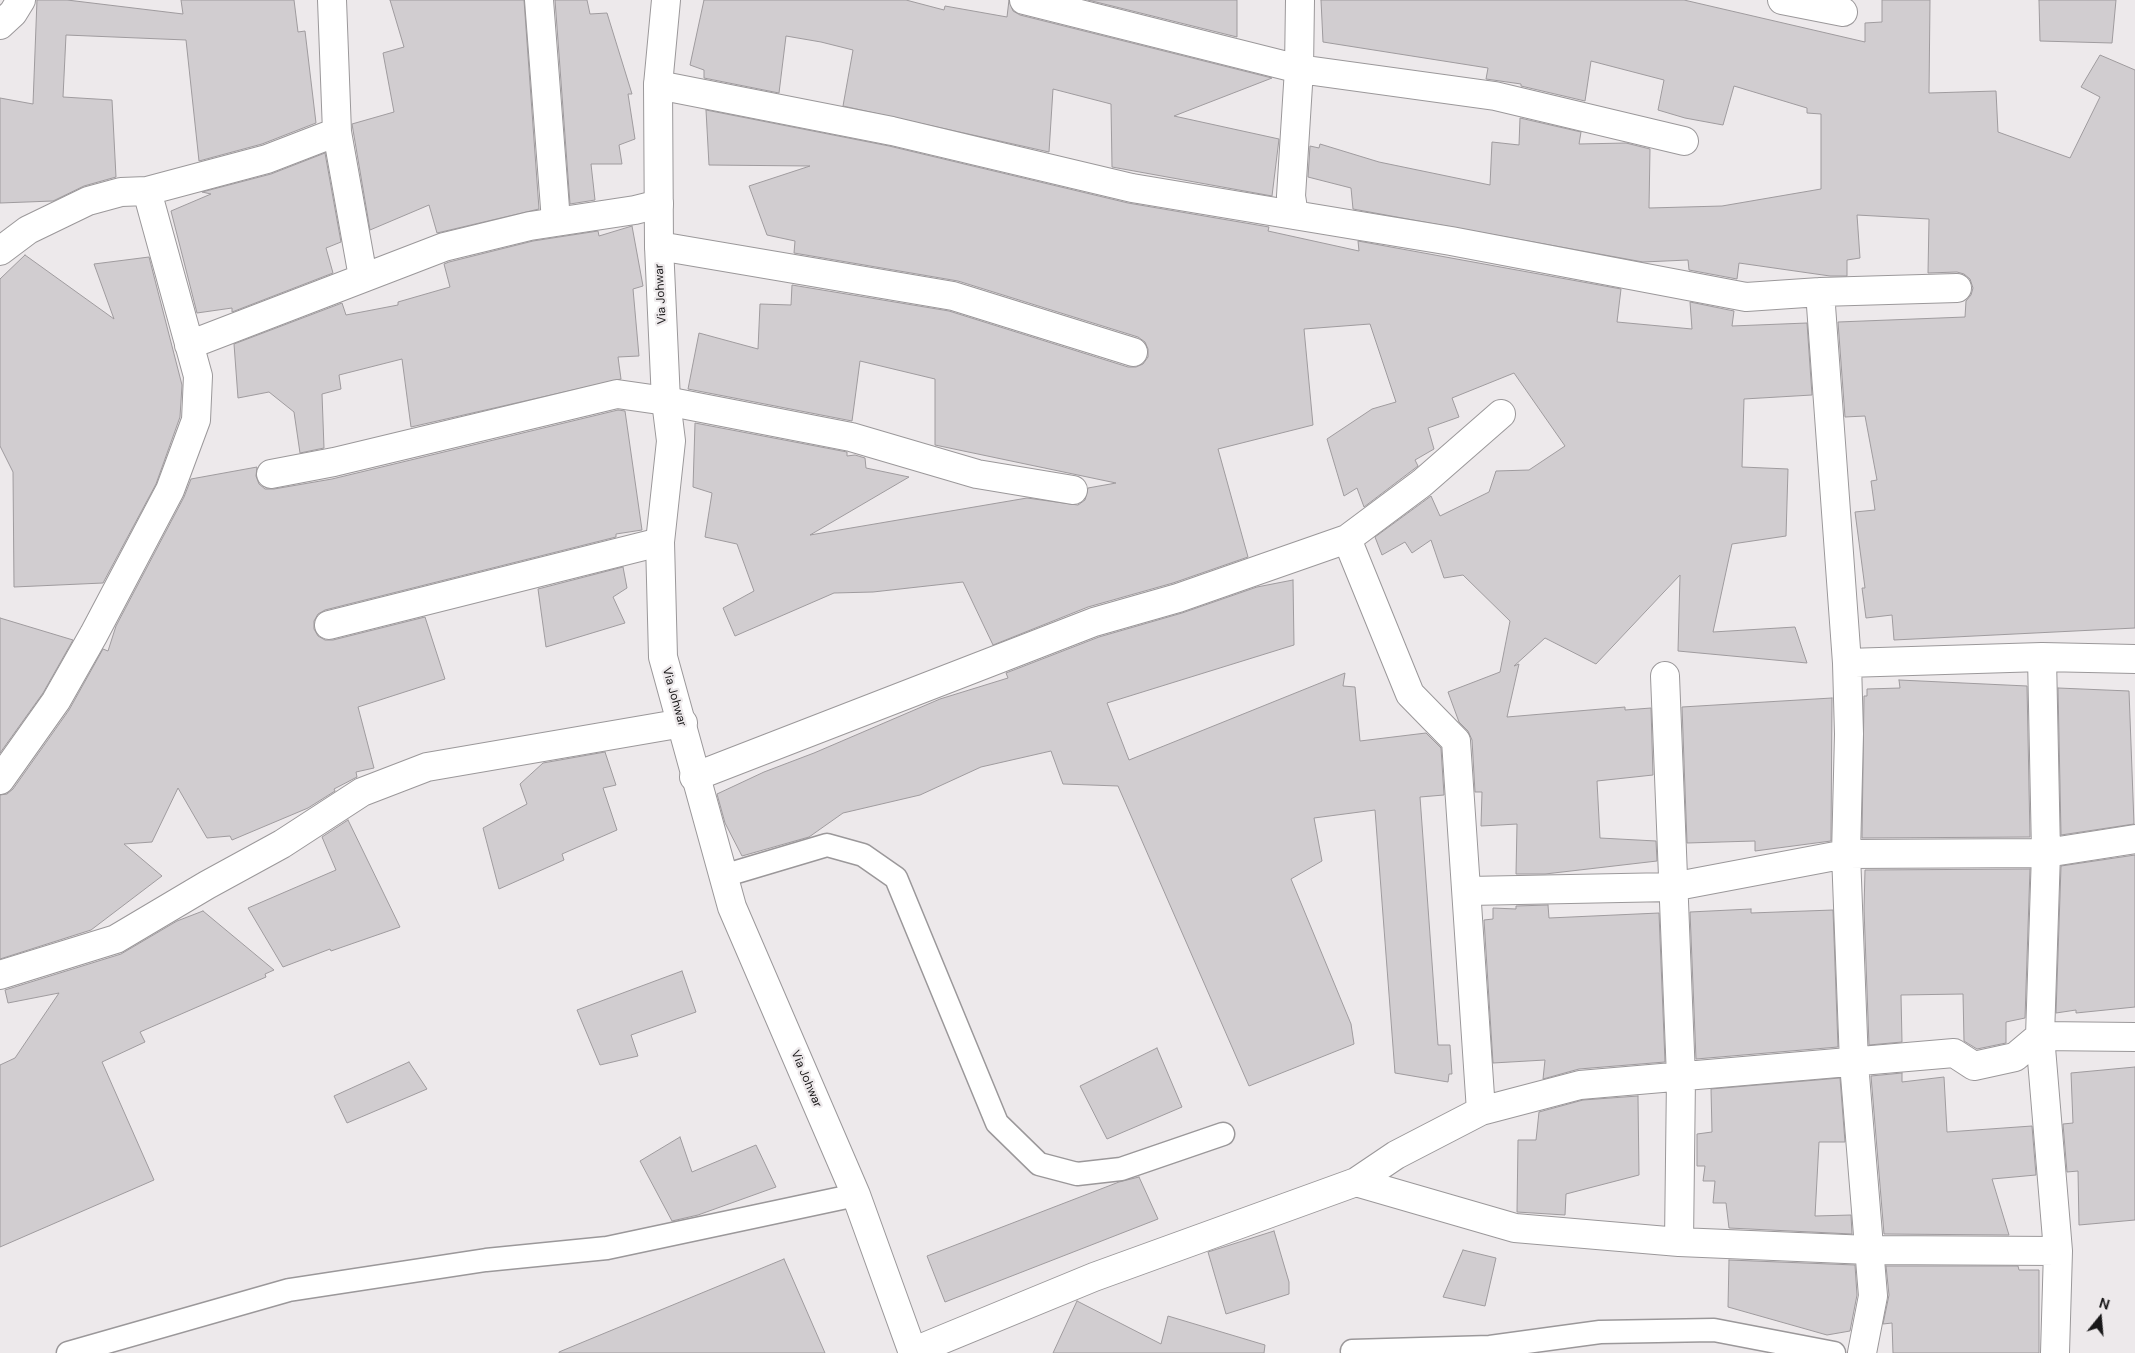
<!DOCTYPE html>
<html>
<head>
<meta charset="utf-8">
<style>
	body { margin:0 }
	#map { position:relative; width:2135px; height:1353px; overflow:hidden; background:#ede9eb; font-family:"DM Sans",sans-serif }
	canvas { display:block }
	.north { position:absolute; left:2075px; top:1293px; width:50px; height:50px; -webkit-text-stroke:4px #ede9eb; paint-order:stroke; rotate:17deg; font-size:14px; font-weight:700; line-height:20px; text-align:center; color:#191819 }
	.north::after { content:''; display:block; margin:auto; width:18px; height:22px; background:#191819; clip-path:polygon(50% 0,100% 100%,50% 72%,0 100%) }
</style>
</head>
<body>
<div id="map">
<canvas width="2135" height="1353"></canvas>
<div class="north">N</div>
</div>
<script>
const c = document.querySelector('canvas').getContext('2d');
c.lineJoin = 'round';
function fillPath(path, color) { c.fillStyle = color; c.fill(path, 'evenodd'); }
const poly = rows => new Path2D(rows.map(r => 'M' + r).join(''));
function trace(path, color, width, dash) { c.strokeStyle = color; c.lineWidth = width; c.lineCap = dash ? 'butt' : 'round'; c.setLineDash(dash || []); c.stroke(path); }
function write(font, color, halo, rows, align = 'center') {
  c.font = font + ' "DM Sans",sans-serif'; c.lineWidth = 4.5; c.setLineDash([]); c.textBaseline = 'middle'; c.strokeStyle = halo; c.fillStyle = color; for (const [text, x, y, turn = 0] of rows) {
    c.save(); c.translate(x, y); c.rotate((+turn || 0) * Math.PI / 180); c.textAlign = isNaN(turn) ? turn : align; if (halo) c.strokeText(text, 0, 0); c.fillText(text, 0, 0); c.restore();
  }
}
const building = poly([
	[37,0,67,0,183,14,181,0,294,0,298,32,305,31,316,123,262,144,199,161,186,40,66,35,63,97,112,100,116,177,84,186,53,201,0,203,0,98,33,104,37,0],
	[390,0,524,0,539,209,437,233,429,205,370,230,352,124,394,112,383,53,404,47,390,0],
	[555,0,587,0,590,14,607,13,632,94,628,94,635,139,619,145,622,164,591,164,595,200,570,204,555,0],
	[704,0,906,0,944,10,945,6,1007,17,1009,0,1013,11,1020,15,1272,78,1174,116,1279,139,1272,196,1112,167,1111,104,1053,89,1049,152,843,106,853,50,821,42,786,36,779,93,704,78,704,70,690,65,704,0],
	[1088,0,1237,0,1237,37,1088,0],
	[1321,0,1684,0,1865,42,1865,23,1882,22,1882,0,1930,0,1929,93,1996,91,1998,132,2070,158,2100,97,2081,87,2100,55,2135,70,2135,628,1894,640,1892,615,1866,618,1862,588,1865,588,1855,512,1875,510,1871,481,1877,480,1865,416,1845,417,1838,322,1965,317,1966,301,1971,295,1973,288,1970,279,1964,274,1957,272,1928,273,1929,219,1857,215,1860,258,1847,260,1847,276,1830,276,1739,263,1737,279,1689,270,1688,260,1643,262,1353,209,1351,188,1308,177,1310,146,1319,148,1320,144,1379,162,1490,185,1492,142,1519,145,1520,118,1581,132,1579,144,1626,143,1650,149,1649,208,1722,206,1821,189,1821,114,1807,113,1807,108,1734,86,1723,125,1685,118,1658,110,1664,80,1591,61,1585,101,1521,86,1521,84,1486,79,1488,68,1323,42,1321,0],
	[2039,0,2116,0,2112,43,2040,41,2039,0],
	[706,110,889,146,1128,203,1269,227,1268,231,1359,251,1358,241,1621,289,1617,322,1692,329,1690,302,1734,311,1732,326,1807,323,1812,395,1744,399,1742,467,1788,469,1786,536,1732,544,1713,632,1795,627,1807,663,1678,651,1680,575,1596,664,1545,638,1514,666,1519,664,1507,717,1625,707,1625,710,1651,708,1653,775,1597,781,1600,838,1656,841,1657,861,1545,874,1516,874,1517,824,1481,826,1482,792,1475,792,1472,740,1468,731,1459,722,1448,692,1500,672,1510,621,1463,575,1444,578,1431,540,1412,553,1405,542,1382,555,1375,537,1431,496,1440,516,1489,492,1496,471,1529,470,1565,446,1514,373,1452,398,1459,417,1428,428,1434,449,1415,460,1418,466,1364,507,1357,488,1344,496,1327,439,1372,409,1396,402,1370,324,1304,329,1313,425,1218,449,1248,557,1173,583,1088,607,993,645,963,582,873,592,834,593,735,636,723,608,754,591,737,544,705,537,712,493,693,487,695,423,847,452,847,456,855,455,865,458,866,468,909,477,810,535,1027,498,1078,505,1085,500,1088,488,1116,483,935,445,935,379,860,361,852,421,688,389,699,333,758,349,760,304,791,305,792,285,949,311,1128,367,1136,367,1143,364,1148,357,1148,349,1145,342,1138,337,958,281,794,253,795,241,767,235,749,186,810,166,709,165,706,110],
	[325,153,341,242,326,248,333,273,232,312,232,308,197,313,171,211,211,194,202,192,271,174,325,153],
	[632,226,643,286,633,289,639,356,618,357,621,379,411,427,402,359,339,375,341,389,322,394,324,448,300,453,294,412,269,392,238,398,234,344,342,303,346,315,398,305,398,302,450,287,444,264,449,262,533,241,598,231,599,236,632,226],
	[25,255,114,319,94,264,149,257,182,385,180,417,156,484,103,583,14,587,13,472,0,446,0,279,25,255],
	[618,410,625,411,642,530,616,534,616,537,325,610,318,614,314,621,314,629,318,636,325,640,333,640,425,617,445,679,358,707,374,768,356,772,357,777,334,789,335,791,308,808,232,840,230,836,207,838,178,788,152,842,124,844,162,876,91,930,0,959,0,795,7,794,13,789,69,710,103,649,108,651,116,626,184,497,191,479,257,467,256,476,259,484,265,489,274,489,332,479,618,410],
	[623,567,627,588,613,597,625,623,546,647,538,589,623,567],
	[1293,580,1294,645,1107,703,1129,760,1345,673,1343,686,1355,687,1360,741,1426,733,1441,748,1444,795,1420,797,1438,1045,1450,1045,1452,1074,1449,1074,1448,1082,1395,1073,1375,810,1314,818,1322,861,1291,879,1351,1024,1354,1044,1249,1086,1118,786,1063,784,1051,751,981,767,920,795,843,813,809,837,742,856,725,823,717,794,764,772,814,753,940,699,1008,678,1006,673,1099,637,1182,613,1257,587,1293,580],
	[0,618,73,640,43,693,0,753,0,618],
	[1899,680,2027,686,2030,837,1862,838,1864,696,1867,696,1867,689,1900,688,1899,680],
	[2058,688,2129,691,2134,824,2061,835,2058,688],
	[1832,698,1831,841,1755,851,1755,841,1687,843,1682,707,1832,698],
	[605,752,616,785,603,788,617,830,562,854,564,860,499,889,483,828,527,804,520,784,543,763,605,752],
	[348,820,400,927,331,951,330,949,283,967,248,908,336,870,322,837,348,820],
	[2135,855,2135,1007,2076,1013,2076,1010,2056,1013,2061,866,2135,855],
	[2030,869,2025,1018,2006,1022,2006,1043,1977,1049,1964,1041,1963,994,1901,995,1902,1042,1869,1045,1864,909,1865,870,2030,869],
	[1548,905,1549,918,1659,913,1665,1062,1579,1069,1543,1079,1545,1060,1493,1063,1484,920,1493,919,1493,908,1516,909,1516,906,1548,905],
	[1751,909,1751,913,1833,910,1838,1047,1696,1059,1690,912,1751,909],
	[203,911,274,970,265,974,266,977,140,1032,145,1042,102,1062,154,1180,0,1247,0,1065,15,1058,59,993,8,1003,5,990,121,954,177,921,203,911],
	[682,971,696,1012,631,1035,638,1056,600,1065,577,1010,682,971],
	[1157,1048,1182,1107,1107,1139,1080,1086,1157,1048],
	[409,1062,427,1089,347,1123,334,1096,409,1062],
	[2135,1067,2135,1220,2079,1225,2078,1171,2067,1172,2063,1124,2073,1123,2071,1073,2135,1067],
	[1902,1073,1902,1082,1944,1077,1947,1132,2032,1126,2036,1175,1992,1179,2009,1235,1884,1234,1871,1076,1902,1073],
	[1840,1078,1845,1142,1819,1142,1815,1216,1851,1215,1852,1234,1729,1228,1726,1203,1713,1203,1715,1181,1703,1181,1705,1166,1697,1166,1697,1134,1712,1132,1711,1089,1840,1078],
	[1638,1096,1639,1175,1566,1194,1565,1215,1517,1212,1518,1140,1536,1140,1539,1112,1583,1100,1638,1096],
	[680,1137,692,1172,756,1145,776,1187,698,1215,672,1221,640,1161,680,1137],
	[1139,1177,1158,1219,945,1302,927,1256,1119,1182,1139,1177],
	[1274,1231,1289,1282,1289,1294,1226,1314,1208,1252,1274,1231],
	[1463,1250,1496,1258,1485,1306,1443,1297,1463,1250],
	[784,1259,825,1353,559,1353,559,1352,784,1259],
	[1729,1260,1855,1265,1857,1295,1850,1331,1827,1335,1728,1307,1729,1260],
	[1886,1266,2018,1266,2019,1270,2039,1270,2039,1353,1893,1353,1892,1323,1883,1324,1889,1295,1886,1266],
	[1077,1301,1161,1344,1168,1316,1265,1345,1264,1353,1053,1353,1077,1301]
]);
fillPath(building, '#d1cdd0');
trace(building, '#9f9b9e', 1);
const service = poly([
	[723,876,827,845,863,855,896,878,997,1123,1039,1164,1077,1174,1121,1169,1223,1134],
	[1352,1351,1490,1347,1600,1332,1714,1330,1834,1353],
	[68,1353,289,1290,486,1260,607,1248,856,1195]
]);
const minor = poly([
	[332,0,337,132],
	[539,0,556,221],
	[1024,0,1299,69,1495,96,1684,141],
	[1300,0,1299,69,1291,196,1294,215,1451,241,1746,297,1820,292,1957,288],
	[1782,0,1843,12],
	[0,25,13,13,21,0],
	[658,85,892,131,1132,188,1294,215],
	[659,246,953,296,1133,352],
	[0,251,28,230,88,201,121,192,147,191,267,159,337,132,363,277],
	[1820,292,1847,663,1849,734,1846,854,1854,1063,1873,1296,1862,1353],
	[189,345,444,247,530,226,635,210,659,204],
	[271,474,334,462,617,394,666,401,851,437,977,474,1073,490],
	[1347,539,1410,694,1456,741,1481,1111],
	[329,625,660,542],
	[2042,657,2046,853,2040,1036,2058,1251,2055,1353],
	[1847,663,2042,657,2135,659],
	[1665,676,1681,1077,1679,1242],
	[694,777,1094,622,1178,598,1347,539,1422,483,1501,414],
	[0,780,56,701,94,634,170,490,196,420,198,376,147,191],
	[1468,891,1672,887,1846,854,2046,853,2135,839],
	[0,975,116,939,207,885,282,844,362,792,427,767,683,723],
	[1356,1182,1515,1228,1679,1242,1869,1250,2058,1251],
	[912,1352,1094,1277,1356,1182,1396,1155,1481,1111,1580,1085,1954,1053,1974,1066,2015,1057,2040,1036,2135,1037]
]);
const tertiary = poly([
	[666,0,658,85,659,246,666,401,671,441,660,542,663,657,732,907,856,1195,913,1353]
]);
trace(service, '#9b989a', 25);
trace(minor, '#9b989a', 30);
trace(tertiary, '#9b989a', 30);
trace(service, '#fff', 22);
trace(minor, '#fff', 28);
trace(tertiary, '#fff', 28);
write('12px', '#191819', '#ede9eb', [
	["Via Johwar",661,294,-93],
	["Via Johwar",674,697,74],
	["Via Johwar",806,1079,67]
]);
</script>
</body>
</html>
